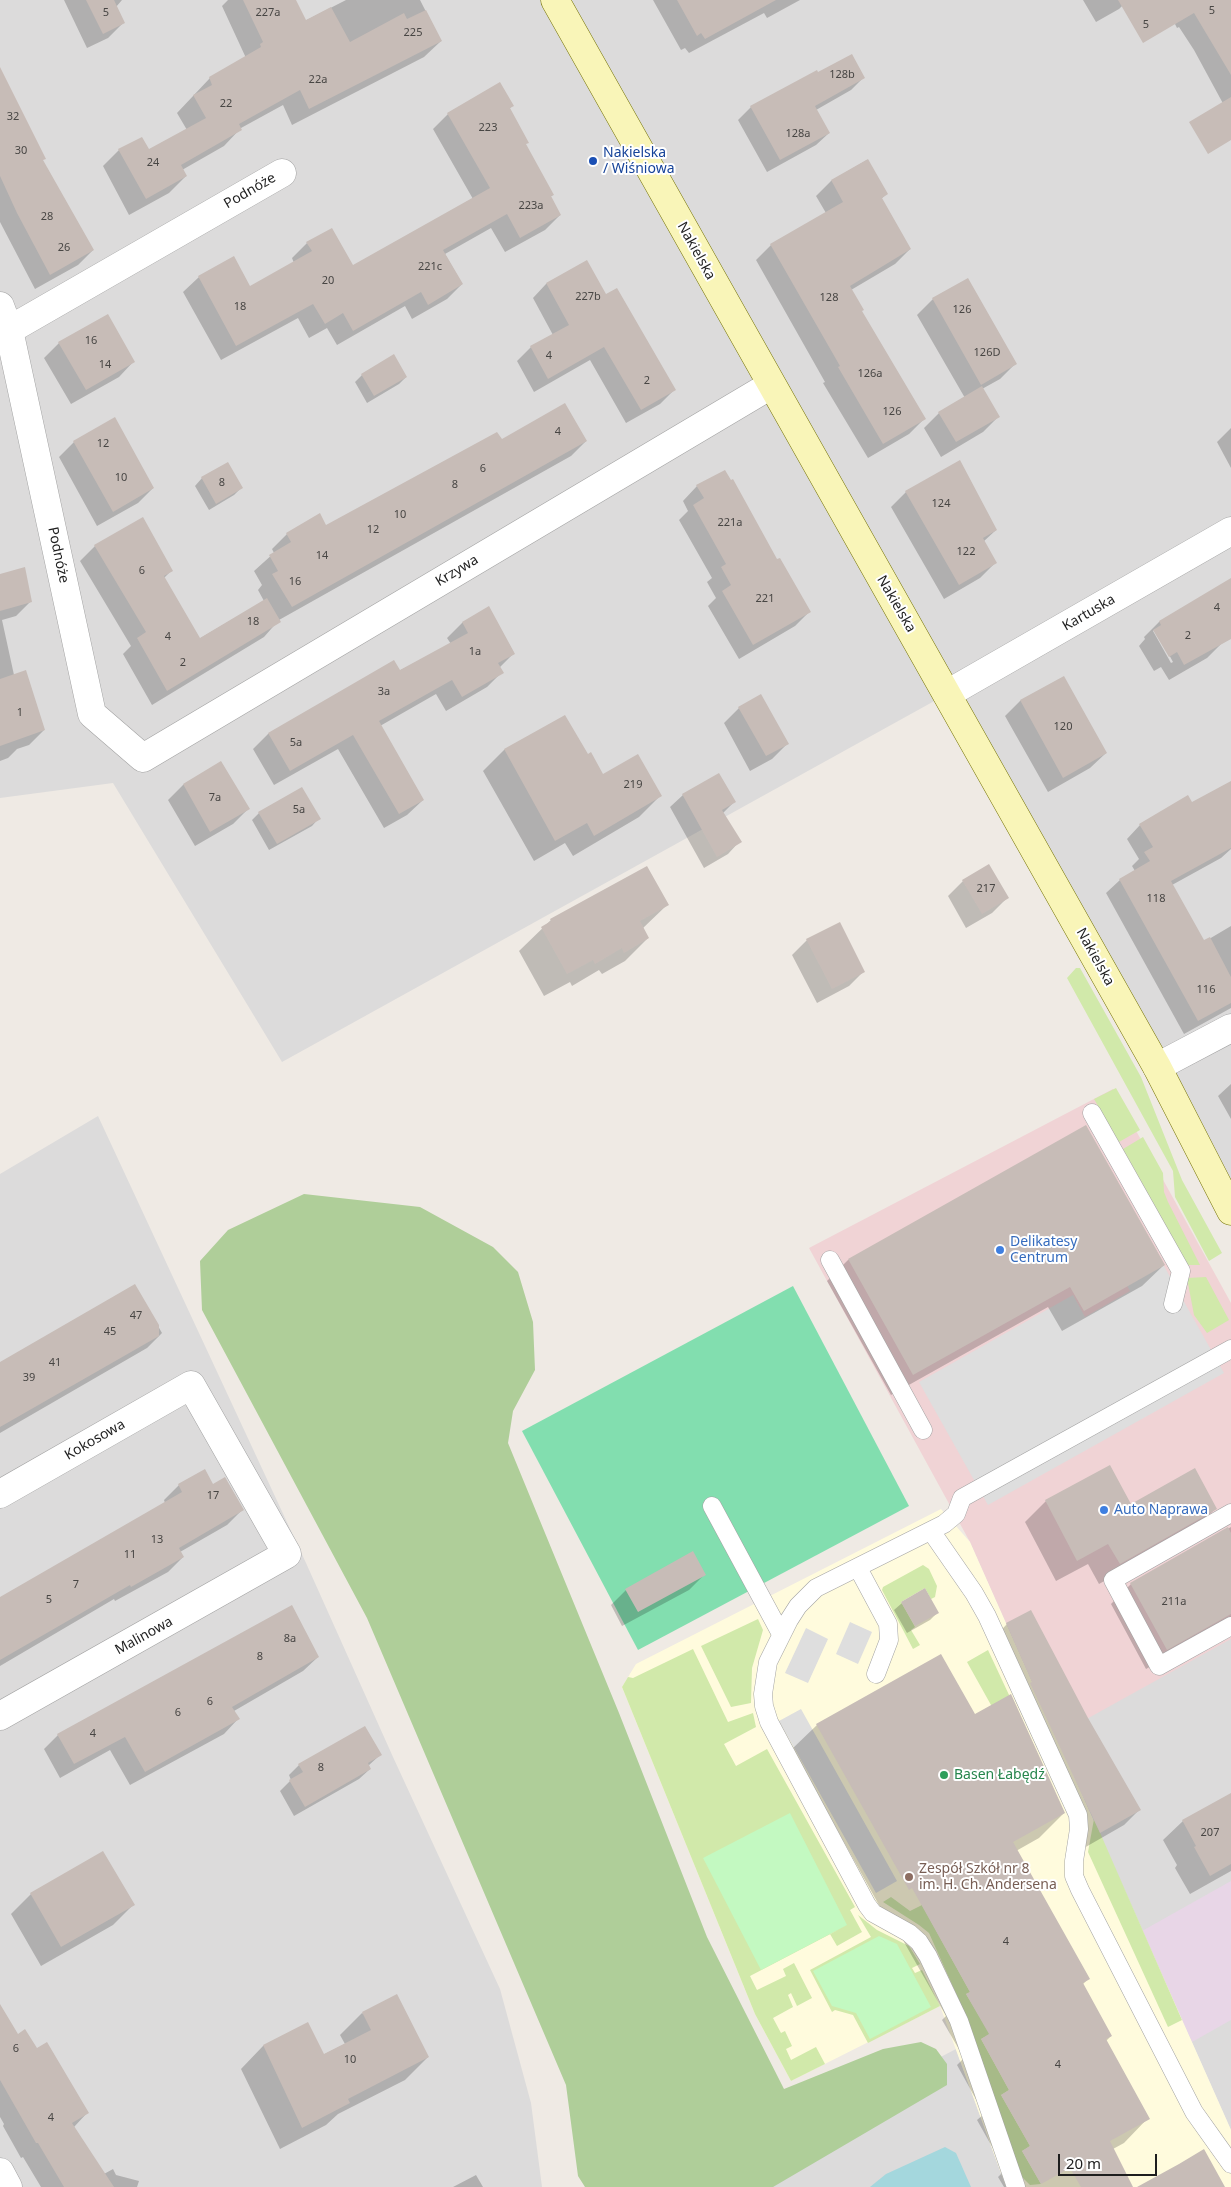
<!DOCTYPE html>
<html>
<head>
<meta charset="utf-8">
<style>
	body { margin:0 }
	#map { position:relative; width:1231px; height:2187px; overflow:hidden; background:#efeae4; font-family:"Noto Sans",sans-serif }
	canvas { display:block }
	.scale { position:absolute; left:1058px; top:2154px; width:99px; height:22px; box-sizing:border-box; border:2px solid #1e1e1e; border-top:0; padding-left:6px; font-size:15px; line-height:18px; white-space:nowrap; color:#1e1e1e; -webkit-text-stroke:4px #fff; paint-order:stroke }
</style>
</head>
<body>
<div id="map">
<canvas width="1231" height="2187"></canvas>
<div class="scale">20 m</div>
</div>
<script>
const c = document.querySelector('canvas').getContext('2d');
c.lineJoin = 'round';
function fillPath(path, color) { c.fillStyle = color; c.fill(path, 'evenodd'); }
const poly = rows => new Path2D(rows.map(r => 'M' + r).join(''));
function trace(path, color, width, dash) { c.strokeStyle = color; c.lineWidth = width; c.lineCap = dash ? 'butt' : 'round'; c.setLineDash(dash || []); c.stroke(path); }
function write(font, color, halo, rows, align = 'center') {
  c.font = font + ' "Noto Sans",sans-serif'; c.lineWidth = 4; c.setLineDash([]); c.textBaseline = 'middle'; c.strokeStyle = halo; c.fillStyle = color; for (const [text, x, y, turn = 0] of rows) {
    c.save(); c.translate(x, y); c.rotate((+turn || 0) * Math.PI / 180); c.textAlign = isNaN(turn) ? turn : align; if (halo) c.strokeText(text, 0, 0); c.fillText(text, 0, 0); c.restore();
  }
}
fillPath(poly([
	[0,0,1231,0,1231,1210,947,694,282,1062,113,783,0,798],
	[98,1116,306,1563,393,1757,500,1989,531,2103,542,2187,0,2187,0,1174],
	[1231,1399,1231,2130,970,1542],
	[956,2049,1006,2187,691,2187]
]), '#dcdbdb');
fillPath(poly([
	[1113,1089,1231,1303,1231,1639,1056,1736,970,1542,809,1248]
]), '#f0d3d5');
fillPath(poly([
	[1231,1881,1231,2020,1192,2042,1142,1931]
]), '#e8d6e7');
fillPath(poly([
	[941,1509,970,1542,1231,2130,1231,2187,1006,2187,940,2006,791,2081,755,2014,622,1687,636,1664]
]), '#fffbdd');
fillPath(poly([
	[1076,968,1080,968,1141,1077,1182,1180,1222,1253,1209,1261,1175,1197,1173,1171,1067,978],
	[1116,1088,1140,1130,1119,1142,1094,1099],
	[1143,1137,1163,1173,1164,1192,1168,1202,1200,1265,1188,1265,1123,1149],
	[1206,1277,1229,1320,1207,1333,1194,1315,1187,1278],
	[923,1565,929,1569,937,1586,935,1597,931,1599,925,1588,901,1602,915,1627,911,1630,920,1645,913,1649,882,1590,883,1587],
	[758,1619,763,1630,752,1668,751,1703,731,1707,701,1646],
	[693,1649,728,1722,753,1713,756,1727,724,1744,736,1766,767,1749,855,1907,850,1910,862,1932,837,1946,830,1934,840,1929,750,1976,757,1990,786,1976,783,1969,794,1963,812,1998,797,2006,791,1993,788,1995,793,2007,773,2018,781,2033,785,2031,792,2046,786,2049,791,2060,816,2047,825,2064,791,2081,755,2014,622,1687,628,1677,633,1678],
	[988,1650,1031,1742,991,1705,967,1662],
	[1094,1819,1182,2020,1168,2027,1088,1852],
	[891,1897,910,1911,922,1905,970,1992,966,1994,990,2034,981,2039,1009,2090,1001,2095,1030,2146,1022,2151,1041,2184,1030,2185,1022,2177,963,2009,929,1933,919,1925,883,1902],
	[858,1915,877,1930,909,1946,920,1964,912,1968,915,1973,922,1970,940,2006,868,2043,853,2015,835,2010,832,2012,810,1970,871,1937]
]), '#d1e9aa');
fillPath(poly([
	[304,1194,420,1207,493,1247,518,1272,533,1322,535,1370,513,1411,508,1443,619,1713,707,1937,784,2089,883,2049,921,2042,936,2049,947,2064,947,2085,773,2187,585,2187,578,2176,566,2085,367,1618,202,1310,200,1261,228,1230]
]), '#afce99');
fillPath(poly([
	[790,1813,847,1925,761,1970,703,1858],
	[879,1936,897,1944,931,2007,870,2039,856,2013,832,2006,813,1971]
]), '#c3f9c1');
fillPath(poly([
	[793,1286,909,1506,638,1650,522,1431]
]), '#82deaf');
fillPath(poly([
	[1155,1250,1224,1373,988,1505,919,1382,1073,1295,1085,1317,1130,1291,1119,1270],
	[850,1622,872,1632,858,1664,836,1654],
	[806,1628,828,1639,808,1683,785,1673],
	[801,1709,897,1881,876,1893,779,1721]
]), '#dedede');
fillPath(poly([
	[945,2147,956,2153,971,2187,870,2187,886,2174]
]), '#a4d7dd');
fillPath(poly([
	[64,0,122,0,116,7,123,23,108,38,87,48],
	[228,0,295,0,305,21,346,0,420,0,441,41,424,57,292,125,283,105,241,128,224,146,182,170,186,176,169,193,129,215,103,166,119,150,148,151,187,130,177,113,210,78,246,58,222,6],
	[653,0,800,0,767,18,764,13,689,53,685,48,681,50],
	[1083,0,1128,0,1119,9,1096,22],
	[1163,0,1231,0,1231,106,1226,109,1194,50,1179,27,1177,28],
	[863,78,851,90,816,110,829,133,816,145,767,172,738,120,751,107],
	[0,92,93,250,78,265,35,289,0,222],
	[512,106,509,109,525,145,553,195,550,197,560,215,545,230,505,252,491,228,445,254,462,284,447,299,412,319,405,306,337,345,327,328,309,338,298,318,221,360,183,292,199,277,250,288,294,263,292,258,307,243,353,267,473,199,433,129,448,114],
	[867,160,886,194,881,199,910,249,895,264,851,290,860,312,924,419,909,434,868,458,823,383,825,382,756,260,771,245,826,213,816,196,831,181],
	[586,262,605,295,674,390,660,404,626,423,590,360,534,392,517,361,531,347,553,335,533,298,546,284],
	[968,280,1015,364,1000,379,982,389,998,417,983,432,941,457,924,428,939,413,965,398,917,315,933,299],
	[59,343,134,361,119,377,71,404,44,358],
	[362,375,406,377,399,384,367,403,355,382],
	[1231,428,1231,468,1217,442],
	[501,441,586,441,571,456,279,620,264,637,152,705,123,654,131,646,80,561,95,546,172,570,164,578,199,639,264,601,258,590,262,585,254,571,274,553,272,549,287,534,326,526],
	[74,442,153,488,138,503,97,526,59,457],
	[202,478,241,488,234,495,209,510,195,486],
	[697,486,777,561,809,612,795,626,739,659,708,606,716,598,707,582,712,578,679,520,688,511,683,501],
	[906,492,996,530,983,542,995,563,980,578,944,599,891,507],
	[0,576,31,601,16,616,2,620,14,675,44,730,29,745,17,749,8,758,0,761],
	[1231,580,1231,638,1221,644,1207,658,1169,680,1161,667,1154,671,1139,646,1145,639,1144,637,1159,622],
	[1155,629,1173,662,1171,663,1153,631],
	[488,608,514,653,499,668,502,672,487,687,446,711,436,694,380,726,423,800,407,815,384,828,338,749,274,785,253,749,268,734,394,662,399,671,451,644,447,638,462,623],
	[1063,678,1106,753,1090,768,1048,792,1005,716,1020,701],
	[739,708,787,744,772,759,750,771,724,723],
	[564,717,588,756,602,776,660,796,639,817,573,856,565,843,534,861,483,771,504,750],
	[221,762,248,809,233,824,195,846,168,800,183,785],
	[1231,782,1231,849,1221,858,1172,885,1204,942,1231,926,1231,1008,1184,1034,1106,893,1120,880,1135,871,1132,866,1139,859,1127,839,1140,825,1192,803],
	[683,795,734,802,723,813,740,841,728,854,704,868,670,807],
	[259,813,319,818,312,826,269,850,252,820],
	[963,881,1007,898,992,913,966,928,948,896],
	[667,905,642,929,648,938,625,961,602,974,599,970,572,986,570,982,544,996,519,951,551,920],
	[807,940,864,971,849,986,817,1003,792,955],
	[1231,1084,1231,1119,1218,1096],
	[848,1260,1164,1265,1142,1286,1062,1331,1048,1307,891,1395,827,1281],
	[135,1286,162,1333,147,1348,0,1433,0,1364],
	[179,1485,213,1485,242,1510,227,1525,180,1552,183,1557,168,1572,115,1601,114,1599,0,1666,0,1598,165,1503,164,1500],
	[1046,1501,1216,1508,1195,1529,1099,1584,1088,1564,1056,1581,1025,1522],
	[1231,1527,1231,1622,1146,1669,1111,1604,1131,1584],
	[704,1575,689,1590,622,1626,611,1605,626,1590],
	[902,1603,937,1613,930,1620,907,1633,894,1610],
	[1007,1624,1087,1718,1139,1810,1124,1825,1084,1848,1015,1700,1018,1697,992,1640],
	[318,1657,303,1671,234,1711,238,1719,224,1734,130,1785,110,1750,60,1778,44,1749,58,1735],
	[975,1716,1064,1813,1039,1838,1016,1851,1088,1979,1082,1985,1111,2036,1106,2041,1148,2118,1124,2143,1113,2149,1132,2187,1004,2187,998,2177,1005,2170,977,2120,984,2114,957,2065,964,2058,942,2020,946,2016,887,1912,884,1914,792,1749,817,1725],
	[380,1755,368,1766,370,1769,359,1779,294,1816,280,1791,291,1780,289,1775,299,1765],
	[1231,1805,1231,1871,1190,1894,1175,1868,1177,1865,1163,1840,1183,1821],
	[31,1894,133,1905,113,1925,41,1966,11,1914],
	[362,2013,428,2057,405,2080,338,2114,326,2125,280,2149,241,2069,263,2046,307,2024,323,2055,345,2044,340,2035],
	[0,2030,17,2036,37,2050,87,2113,74,2127,104,2174,113,2169,116,2175,139,2181,137,2187,41,2187,23,2157,21,2158,3,2126,4,2124,0,2117],
	[476,2175,483,2187,453,2187]
]), '#0003');
fillPath(poly([
	[86,0,114,0,125,23,103,34],
	[243,0,296,0,306,20,331,7,350,42,404,13,407,19,426,10,442,41,309,109,300,90,239,124,242,130,181,165,187,176,146,199,118,149,142,137,149,149,206,118,193,95,212,85,209,77,261,47,260,44,263,42],
	[677,0,776,0,705,39,701,33,697,36],
	[1118,0,1231,0,1231,75,1194,13,1143,43],
	[852,54,865,78,815,106,830,133,780,160,750,106,817,70,818,72],
	[0,67,46,159,43,160,94,250,50,275,17,213,0,176],
	[500,82,514,106,510,108,529,143,526,144,554,195,551,196,561,215,520,238,507,214,443,250,463,284,428,305,421,292,353,331,343,313,325,324,313,304,236,346,198,276,234,256,250,286,312,251,306,242,332,228,353,265,490,188,447,113],
	[1231,97,1231,140,1208,154,1189,122],
	[868,159,888,194,882,198,911,249,850,286,864,310,862,311,926,419,883,444,838,367,840,366,770,244,843,202,831,180],
	[587,260,606,294,617,288,676,390,641,410,604,347,548,379,530,346,569,325,546,283],
	[968,278,1017,364,981,385,932,298],
	[108,314,135,362,86,390,58,342],
	[394,354,407,377,374,396,361,374],
	[982,386,1000,417,956,442,938,412],
	[565,403,587,441,292,607,272,574,278,571,269,555,291,542,286,533,320,513,326,525,497,432,502,439],
	[115,417,154,488,113,512,73,441],
	[960,460,997,530,983,538,997,563,959,585,905,491],
	[228,462,243,488,216,504,201,477],
	[725,470,731,480,733,479,777,559,780,558,811,612,753,645,722,591,731,585,721,567,726,564,693,505,704,498,696,485],
	[143,517,173,571,164,576,200,638,267,598,281,622,167,691,137,638,146,632,94,545],
	[25,567,32,602,0,611,0,574],
	[1231,578,1231,639,1184,665,1177,652,1169,657,1153,630,1161,625,1159,621],
	[489,606,515,654,498,663,504,673,462,697,452,680,379,721,424,800,399,814,353,735,290,771,268,733,394,660,400,670,468,633,462,622],
	[26,670,45,730,0,746,0,679],
	[1064,676,1107,753,1063,778,1020,700],
	[761,694,789,744,766,756,738,707],
	[565,715,588,754,591,752,603,774,638,754,662,796,594,836,587,823,555,841,504,749],
	[221,761,250,809,210,832,183,784],
	[719,773,736,802,722,810,742,842,717,857,682,794],
	[1231,781,1231,848,1171,881,1204,940,1210,937,1231,977,1231,1003,1198,1021,1119,879,1150,861,1144,852,1153,847,1139,824,1188,795,1192,802],
	[302,787,321,819,277,844,258,812],
	[989,864,1009,898,982,914,962,880],
	[647,866,669,905,640,921,649,938,624,953,622,948,595,964,593,960,567,974,541,927,551,921,550,919],
	[840,922,865,972,832,989,806,939],
	[1086,1125,1165,1265,1084,1311,1070,1287,913,1375,848,1259],
	[135,1284,159,1325,159,1336,0,1427,0,1362],
	[1110,1465,1131,1504,1195,1468,1217,1509,1120,1564,1108,1544,1077,1561,1045,1500],
	[205,1469,213,1484,225,1477,244,1510,179,1548,184,1557,131,1587,130,1585,0,1660,0,1597,182,1492,178,1484],
	[1228,1527,1231,1533,1231,1614,1167,1650,1130,1583],
	[693,1551,706,1575,638,1612,625,1589],
	[925,1588,939,1613,915,1626,901,1602],
	[292,1605,319,1657,232,1707,240,1719,145,1772,125,1737,74,1764,57,1734],
	[1031,1610,1088,1718,1141,1810,1100,1833,1030,1683,1032,1682,1006,1623],
	[941,1654,975,1714,1011,1694,1065,1813,1013,1842,1090,1979,1083,1983,1112,2036,1106,2039,1150,2119,1110,2141,1133,2187,1081,2187,1070,2168,1041,2184,1022,2151,1030,2146,1001,2095,1009,2090,981,2039,989,2034,966,1994,970,1992,912,1888,909,1890,816,1724],
	[365,1726,382,1755,368,1763,371,1769,305,1807,289,1780,303,1772,298,1764],
	[1231,1793,1231,1864,1210,1876,1194,1847,1196,1846,1182,1820],
	[103,1851,135,1905,61,1947,30,1893],
	[397,1994,429,2057,348,2099,350,2103,302,2128,263,2045,308,2022,324,2054,371,2030,362,2012],
	[0,2004,18,2034,25,2029,37,2048,47,2042,89,2113,72,2123,114,2187,64,2187,38,2143,36,2143,0,2080],
	[1204,2149,1225,2187,1137,2187,1179,2164]
]), '#c7bcb7');
const service = poly([
	[1092,1113,1181,1271,1173,1304],
	[830,1260,923,1430],
	[712,1506,781,1634],
	[1231,1513,1113,1580,1159,1666,1231,1626],
	[931,1531,974,1593,987,1616,1078,1815,1079,1829,1074,1861,1074,1876,1080,1890,1194,2112,1231,2164],
	[858,1568,888,1624,889,1640,876,1674],
	[1016,2187,959,2021,928,1956,919,1942,909,1933,873,1913,867,1905,769,1722,764,1706,763,1694,768,1662,789,1620,798,1606,816,1588,944,1524,956,1514,962,1498,1231,1349]
]);
const minor = poly([
	[0,306,9,330,92,714,143,758,771,385],
	[9,330,282,173],
	[947,694,1231,531],
	[1157,1067,1231,1028],
	[0,1494,191,1385,287,1554,0,1716]
]);
const tertiary = poly([
	[0,2172,8,2187]
]);
const secondary = poly([
	[555,0,1157,1067,1231,1211]
]);
trace(service, '#a2a2a2', 19);
trace(minor, '#a2a2a2', 29);
trace(tertiary, '#a2a2a2', 29);
trace(secondary, '#757305', 29);
trace(service, '#fff', 18);
trace(minor, '#fff', 28);
trace(tertiary, '#fff', 28);
trace(secondary, '#f9f5b8', 28);
for (const [x, y, r, color] of [
	[593,161,5,"#1a4fb4"],
	[1000,1250,5,"#3f7fe0"],
	[1104,1510,5,"#3f7fe0"],
	[944,1775,5,"#2e9e5b"],
	[909,1877,5,"#8d6e63"]
]) { const dot = new Path2D(); dot.arc(x, y, r, 0, 2 * Math.PI); c.fillStyle = color; c.fill(dot); trace(dot, '#fff', 2); }
write('11px', '#484644', null, [
	["5",1212,11],
	["5",106,13],
	["227a",268,13],
	["5",1146,25],
	["225",413,33],
	["128b",842,75],
	["22a",318,80],
	["22",226,104],
	["32",13,117],
	["223",488,128],
	["128a",798,134],
	["30",21,151],
	["24",153,163],
	["223a",531,206],
	["28",47,217],
	["26",64,248],
	["221c",430,267],
	["20",328,281],
	["227b",588,297],
	["128",829,298],
	["18",240,307],
	["126",962,310],
	["16",91,341],
	["126D",987,353],
	["4",549,356],
	["14",105,365],
	["126a",870,374],
	["2",647,381],
	["126",892,412],
	["4",558,432],
	["12",103,444],
	["6",483,469],
	["10",121,478],
	["8",222,483],
	["8",455,485],
	["124",941,504],
	["10",400,515],
	["221a",730,523],
	["12",373,530],
	["122",966,552],
	["14",322,556],
	["6",142,571],
	["16",295,582],
	["221",765,599],
	["4",1217,608],
	["18",253,622],
	["2",1188,636],
	["4",168,637],
	["1a",475,652],
	["2",183,663],
	["3a",384,692],
	["1",20,713],
	["120",1063,727],
	["5a",296,743],
	["219",633,785],
	["7a",215,798],
	["5a",299,810],
	["217",986,889],
	["118",1156,899],
	["116",1206,990],
	["47",136,1316],
	["45",110,1332],
	["41",55,1363],
	["39",29,1378],
	["17",213,1496],
	["13",157,1540],
	["11",130,1555],
	["7",76,1585],
	["5",49,1600],
	["211a",1174,1602],
	["8a",290,1639],
	["8",260,1657],
	["6",210,1702],
	["6",178,1713],
	["4",93,1734],
	["8",321,1768],
	["207",1210,1833],
	["4",1006,1942],
	["6",16,2049],
	["10",350,2060],
	["4",1058,2065],
	["4",51,2118]
]);
write('14px', '#164399', '#fff', [
	["Nakielska",603,153],
	["/ Wiśniowa",603,169]
], 'left');
write('14px', '#1e1e1e', '#fff', [
	["Podnóże",250,191,-30],
	["Nakielska",696,251,61],
	["Podnóże",58,555,78],
	["Krzywa",457,571,-31],
	["Nakielska",896,604,60],
	["Kartuska",1089,613,-30],
	["Nakielska",1095,957,61],
	["Kokosowa",95,1440,-30],
	["Malinowa",144,1636,-29]
]);
write('14px', '#366cbe', '#fff', [
	["Delikatesy",1010,1242],
	["Centrum",1010,1258],
	["Auto Naprawa",1114,1510]
], 'left');
write('14px', '#27864d', '#fff', [
	["Basen Łabędź",954,1775]
], 'left');
write('14px', '#785e54', '#fff', [
	["Zespół Szkół nr 8",919,1869],
	["im. H. Ch. Andersena",919,1885]
], 'left');
</script>
</body>
</html>
